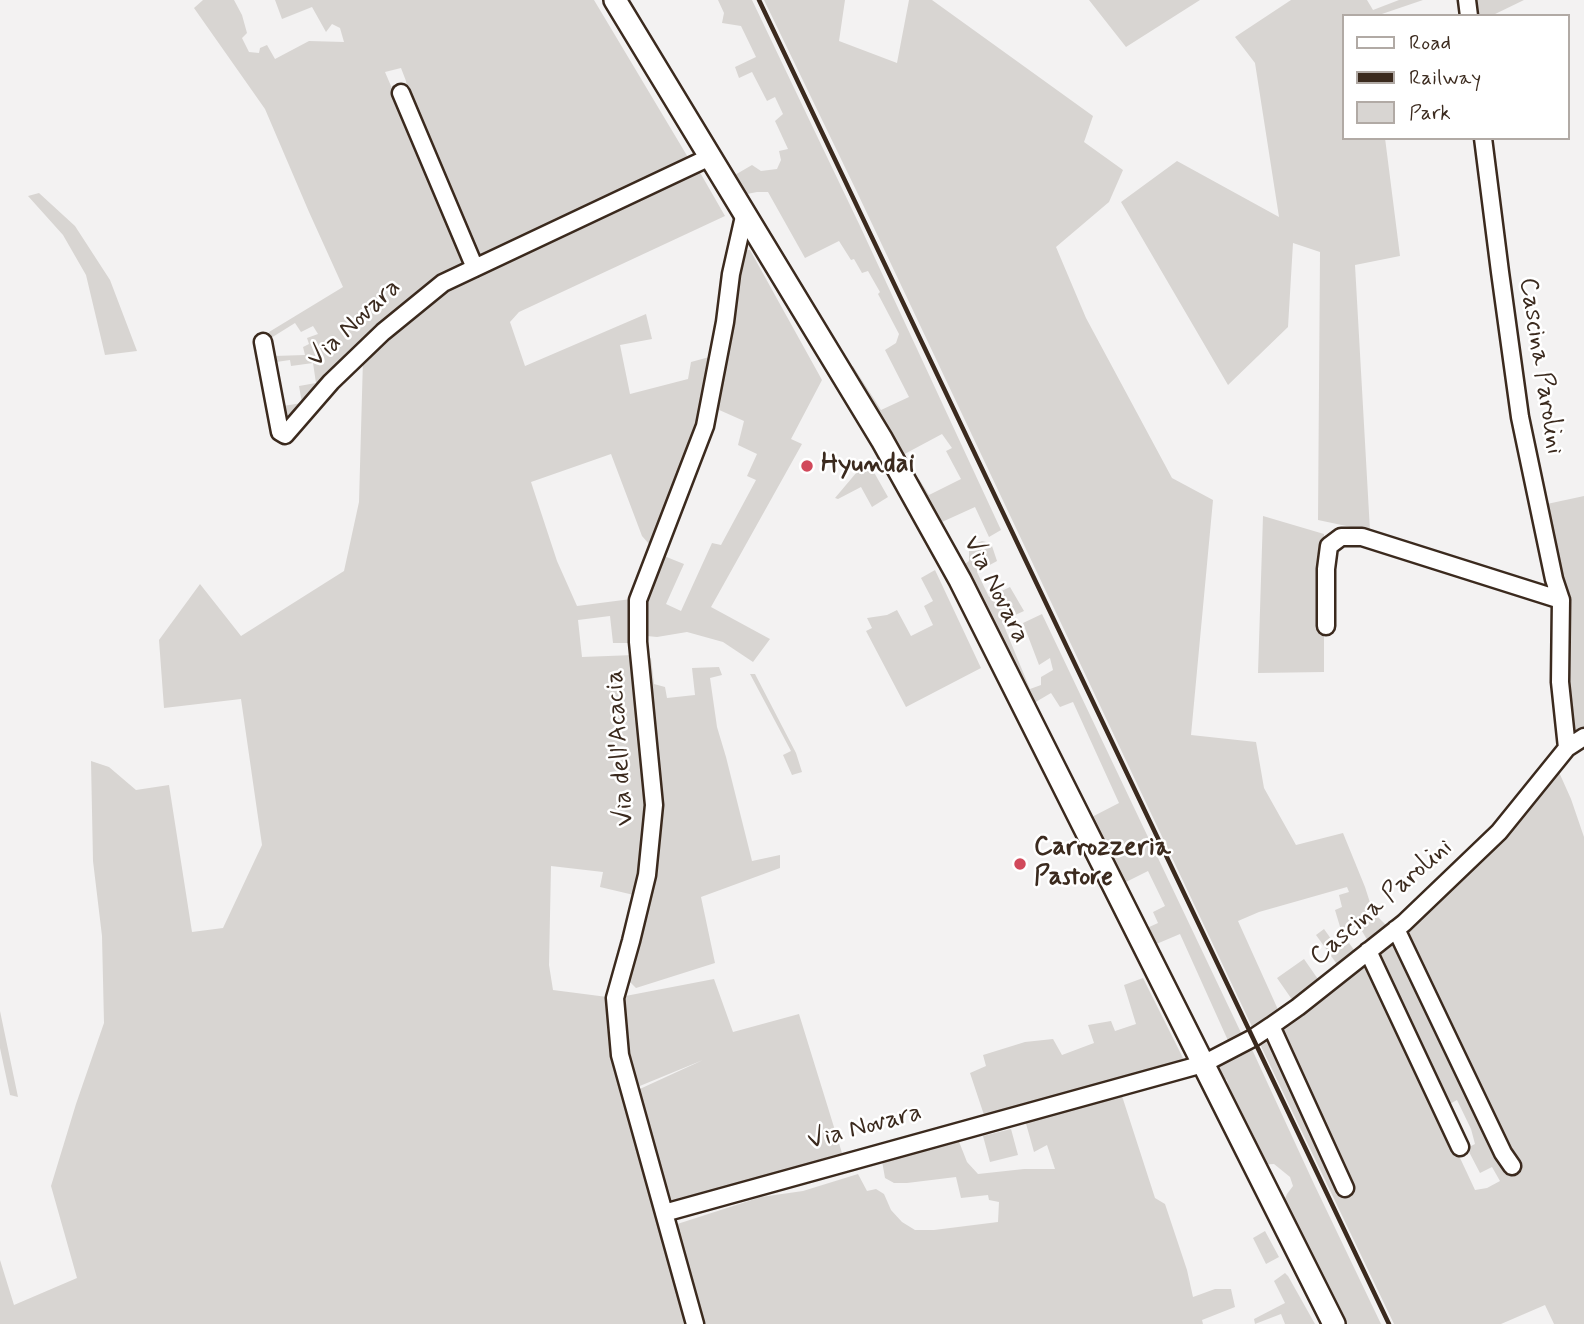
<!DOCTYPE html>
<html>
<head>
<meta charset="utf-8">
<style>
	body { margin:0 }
	#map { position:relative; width:1584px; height:1324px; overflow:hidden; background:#f3f2f2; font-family:Mynerve,sans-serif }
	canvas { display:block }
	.legend { position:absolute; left:1342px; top:14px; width:228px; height:126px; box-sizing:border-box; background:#fff; border:2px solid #b1aaa5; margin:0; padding:9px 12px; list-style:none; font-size:21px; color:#3b2a1e }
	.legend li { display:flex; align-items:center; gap:14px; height:35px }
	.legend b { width:35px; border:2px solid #b1aaa5 }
</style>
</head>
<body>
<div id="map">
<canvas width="1584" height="1324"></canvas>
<ul class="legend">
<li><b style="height:9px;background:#fff"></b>Road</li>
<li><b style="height:9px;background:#3b2a1e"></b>Railway</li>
<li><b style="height:19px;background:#d8d5d2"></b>Park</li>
</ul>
</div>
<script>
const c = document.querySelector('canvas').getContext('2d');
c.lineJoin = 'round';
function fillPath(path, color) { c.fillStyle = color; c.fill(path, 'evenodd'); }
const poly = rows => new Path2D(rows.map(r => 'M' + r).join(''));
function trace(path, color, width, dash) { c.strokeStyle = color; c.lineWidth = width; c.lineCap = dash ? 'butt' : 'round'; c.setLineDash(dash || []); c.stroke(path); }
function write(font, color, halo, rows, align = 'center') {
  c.font = font + ' Mynerve,sans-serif'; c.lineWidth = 5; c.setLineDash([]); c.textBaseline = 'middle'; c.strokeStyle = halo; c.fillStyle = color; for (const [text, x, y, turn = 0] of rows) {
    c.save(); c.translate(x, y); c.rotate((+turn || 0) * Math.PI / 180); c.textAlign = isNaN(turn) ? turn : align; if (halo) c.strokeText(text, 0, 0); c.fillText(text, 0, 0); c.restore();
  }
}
fillPath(poly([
	[203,0,234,0,242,15,247,33,242,38,249,52,259,53,260,48,267,45,275,59,309,41,344,42,340,28,332,24,326,32,312,7,282,19,275,0,594,0,689,159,475,258,408,99,406,81,401,68,385,72,468,266,294,421,286,421,283,406,302,403,299,386,316,383,313,363,291,366,290,360,276,362,274,356,305,355,303,347,309,344,307,338,318,334,313,326,301,332,295,323,271,338,269,332,343,287,309,212,265,109,194,8],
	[718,0,752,0,860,226,1001,530,989,537,975,507,942,522,958,558,913,484,919,479,929,495,961,479,946,451,952,448,942,434,899,457,848,369,853,366,881,410,909,397,885,350,896,343,899,334,878,294,880,292,868,271,862,273,854,259,851,260,839,241,805,258,768,192,757,192,747,194,780,251,775,255,728,179,752,165,761,171,777,169,781,160,779,151,788,149,775,121,783,114,775,97,767,101,752,72,739,78,735,67,756,57,741,26,722,23,724,13],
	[764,0,845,0,839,41,897,63,909,0,932,0,1093,116,1084,142,1123,170,1109,202,1056,247,1086,318,1172,478,1213,500,1191,735,1256,742,1264,788,1296,845,1343,833,1365,887,1373,912,1388,927,1369,943,1359,926,1341,930,1335,910,1342,907,1339,895,1349,892,1347,887,1259,912,1238,921,1280,1014,1255,1033,856,190],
	[1089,0,1200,0,1126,47],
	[1291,0,1367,0,1373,10,1399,0,1423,0,1376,16,1344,16,1344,138,1385,138,1400,256,1355,265,1370,531,1318,520,1320,252,1293,243,1288,327,1228,385,1121,202,1177,161,1279,217,1255,63,1235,37],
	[1468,0,1524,0,1491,16,1470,16],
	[698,169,725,216,519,312,510,322,525,366,646,314,652,339,620,345,630,394,688,379,691,362,713,356,699,426,649,544,642,536,611,454,531,482,557,561,577,606,631,599,630,643,613,643,610,616,578,620,582,657,634,655,649,804,638,896,600,887,603,872,551,866,549,965,553,990,615,998,714,979,733,1032,799,1014,842,1153,662,1206,631,1093,703,1060,630,1090,689,1324,0,1324,0,1260,14,1305,77,1278,51,1186,76,1104,104,1023,102,936,93,861,91,761,109,767,136,790,169,785,192,932,223,928,262,845,241,699,164,708,159,640,200,584,241,636,344,571,359,502,363,359,444,288],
	[39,193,75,226,110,280,137,351,105,355,86,275,63,235,28,196],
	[746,250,750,250,822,380,791,439,802,444,711,607,770,639,753,662,723,642,687,632,657,637,647,636,642,631,640,600,659,554,684,564,666,604,681,611,712,543,721,545,756,480,747,476,757,454,738,445,744,421,717,409,729,354,737,262,740,254],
	[867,460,888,497,872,507,861,487,838,499,835,498],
	[1584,496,1584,747,1571,738,1566,682,1567,602,1547,504],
	[1263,516,1324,534,1324,672,1258,673],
	[982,541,991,543,997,561,977,572,989,597,1010,587,1024,611,1002,621,1030,689,1041,685,1041,677,1053,670,1050,658,1039,665,1023,623,1042,614,1244,1039,1230,1045,1180,934,1154,945,1147,928,1158,923,1153,912,1165,906,1148,871,1118,886,1086,820,1119,803,1073,702,1060,707,1051,693,1034,703,998,633,957,570,969,561,969,549,972,545],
	[935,570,981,668,906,707,866,631,872,628,867,618,887,615,897,610,911,636,933,625,924,606,933,601,921,578],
	[651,658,654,684,665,687,667,698,695,695,692,668,719,667,722,675,710,678,717,727,726,757,752,861,780,855,780,868,701,897,715,963,636,988,630,982,657,864,657,847,663,808,645,661],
	[750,674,755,674,796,753,802,772,792,775,783,755,791,751],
	[1558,770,1571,799,1584,837,1584,1324,1554,1324,1545,1305,1501,1324,1394,1324,1258,1040,1367,959,1475,1190,1487,1188,1500,1181,1492,1167,1480,1173,1467,1148,1475,1144,1471,1129,1457,1100,1446,1106,1374,954,1395,937,1508,1174,1521,1171,1508,1149,1401,931],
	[1324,929,1339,950,1349,943,1357,954,1339,967,1316,935],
	[1304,959,1320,982,1293,1001,1277,978],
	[1143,978,1184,1060,1184,1065,985,1118,970,1073,986,1066,983,1055,1025,1042,1053,1039,1062,1055,1094,1043,1088,1025,1111,1021,1115,1031,1136,1024,1124,985],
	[0,1011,18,1097,10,1095,0,1048],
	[1250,1045,1314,1184,1381,1324,1336,1324,1281,1208,1287,1194,1293,1186,1290,1177,1274,1164,1258,1165,1219,1088,1228,1085,1227,1080,1219,1076,1215,1064],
	[1122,1096,1155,1198,1165,1204,1187,1270,1193,1297,1215,1289,1231,1289,1235,1307,1202,1320,1203,1324,703,1324,681,1245,668,1227,761,1197,803,1191,858,1174,867,1191,876,1189,884,1194,891,1210,902,1222,915,1230,934,1230,998,1222,999,1202,989,1200,988,1195,961,1198,956,1177,907,1183,894,1183,885,1178,882,1161,958,1139,967,1162,978,1174,1024,1169,1055,1169,1047,1145,1034,1152,1025,1120],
	[1011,1129,1018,1155,990,1162,983,1136],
	[1265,1231,1279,1257,1266,1264,1253,1238],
	[1285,1273,1288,1276,1315,1324,1285,1324,1281,1314,1255,1324,1254,1319,1285,1303,1274,1281]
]), '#d8d5d2');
const street = poly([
	[1467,0,1469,16],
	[401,93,475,268],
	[1483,138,1500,272,1520,417,1554,579,1561,600],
	[263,342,280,432,285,435,331,382,383,332,443,283,710,157],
	[1567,748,1584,737],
	[1396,929,1503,1153,1512,1166],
	[1368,951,1460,1147],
	[1271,1026,1345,1188],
	[664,1213,1203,1064,1253,1038,1271,1026,1298,1007,1404,923,1499,832,1567,748,1560,682,1561,600,1362,537,1341,537,1329,546,1326,569,1326,626],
	[695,1324,620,1055,615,998,631,941,647,875,654,805,638,642,638,600,705,426,725,322,731,274,745,212]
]);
const secondary = poly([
	[615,0,882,440,960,580,1334,1324]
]);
trace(street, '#3b2a1e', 21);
trace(secondary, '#3b2a1e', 26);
trace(street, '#fff', 16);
trace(secondary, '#fff', 21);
trace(poly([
	[759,0,1389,1324]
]), '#3b2a1e', 4.5);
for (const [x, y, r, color] of [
	[807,466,7,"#d1495b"],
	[1020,864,7,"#d1495b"]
]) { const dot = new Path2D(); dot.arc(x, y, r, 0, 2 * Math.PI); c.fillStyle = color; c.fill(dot); trace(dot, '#fff', 2.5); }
write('26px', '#3b2a1e', '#fff', [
	["Via Novara",355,324,-43],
	["Cascina Parolini",1540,366,81],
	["Via Novara",995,590,63],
	["Via dell'Acacia",621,748,-94],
	["Cascina Parolini",1382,903,-41],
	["Via Novara",865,1128,-15]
]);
write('bold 26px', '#3b2a1e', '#fff', [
	["Hyundai",821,466],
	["Carrozzeria",1034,849],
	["Pastore",1034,879]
], 'left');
</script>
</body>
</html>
